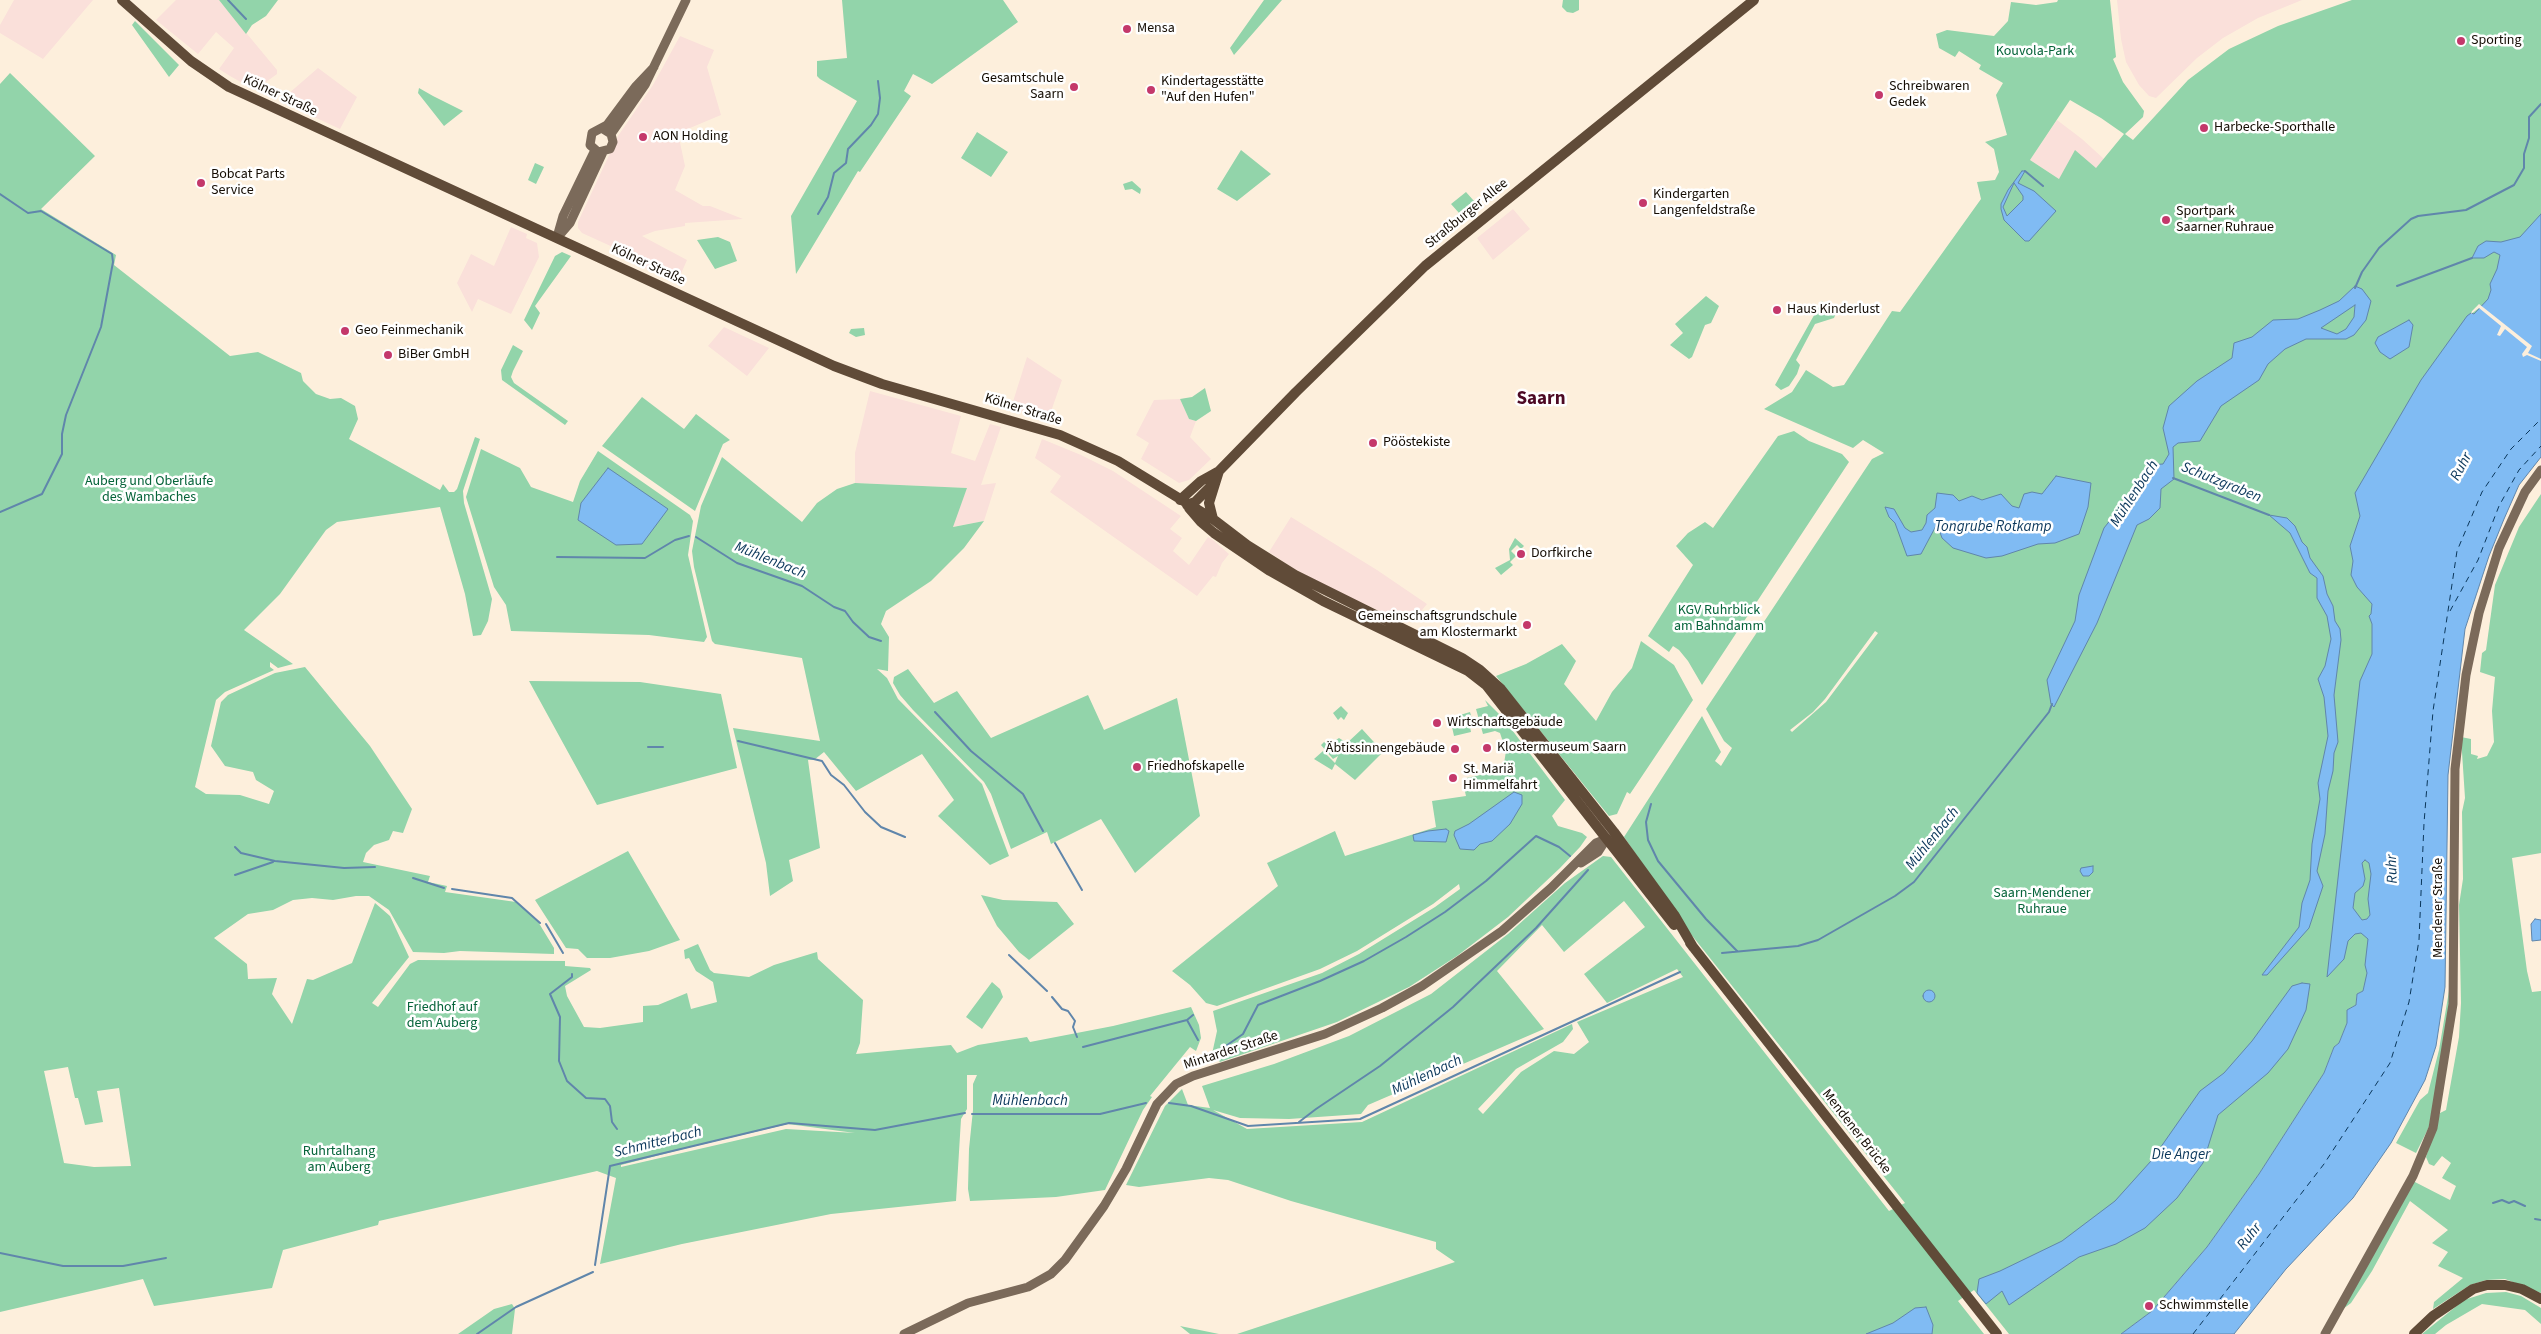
<!DOCTYPE html>
<html>
<head>
<meta charset="utf-8">
<style>
	body { margin:0 }
	canvas { display:block; background:#fdefdc }
</style>
</head>
<body>
<canvas width="2541" height="1334"></canvas>
<script>
const c = document.querySelector('canvas').getContext('2d');
c.lineJoin = 'round';
function fillPath(path, color) { c.fillStyle = color; c.fill(path, 'evenodd'); }
const poly = rows => new Path2D(rows.map(r => 'M' + r).join(''));
function trace(path, color, width, dash) { c.strokeStyle = color; c.lineWidth = width; c.lineCap = dash ? 'butt' : 'round'; c.setLineDash(dash || []); c.stroke(path); }
function write(font, color, halo, rows, align = 'center') {
  c.font = font + ' "Source Sans 3",sans-serif'; c.lineWidth = 5; c.setLineDash([]); c.textBaseline = 'middle'; c.strokeStyle = halo; c.fillStyle = color; for (const [text, x, y, turn = 0] of rows) {
    c.save(); c.translate(x, y); c.rotate((+turn || 0) * Math.PI / 180); c.textAlign = isNaN(turn) ? turn : align; if (halo) c.strokeText(text, 0, 0); c.fillText(text, 0, 0); c.restore();
  }
}
fillPath(poly([
	[14,0,93,0,43,59,0,33,0,25],
	[176,0,219,0,277,70,277,74,255,90,230,76,219,69,234,48,216,32,198,54,156,20],
	[2117,0,2302,0,2258,18,2223,38,2197,58,2156,98,2149,96,2139,85,2126,62,2121,39],
	[680,36,714,50,707,67,721,115,678,133,685,166,675,190,703,206,710,206,743,219,685,223,685,226,655,231,642,236,687,260,677,283,627,260,615,248,582,233,578,228,578,222,618,136,653,85],
	[318,68,357,97,340,129,280,101],
	[2057,120,2082,139,2104,159,2096,168,2059,179,2030,160],
	[1513,209,1530,229,1493,260,1477,238],
	[511,227,527,234,526,238,537,243,539,257,511,314,478,299,472,312,457,283,471,254,494,266],
	[724,327,769,348,747,376,708,346],
	[1027,357,1062,380,1048,420,1011,408],
	[870,391,961,416,951,453,975,461,990,424,1001,427,981,485,996,483,984,521,952,527,967,488,855,483,855,453],
	[1180,399,1189,419,1196,421,1190,437,1211,459,1189,480,1179,483,1141,459,1149,443,1136,435,1154,400],
	[1042,439,1081,455,1113,471,1181,516,1170,529,1182,538,1173,551,1189,565,1208,537,1213,540,1229,554,1222,563,1216,577,1213,576,1197,596,1050,492,1061,476,1035,458],
	[1291,517,1377,570,1427,604,1413,621,1406,623,1329,588,1293,568,1269,552]
]), '#fae0da');
fillPath(poly([
	[219,0,278,0,266,16,252,25,246,34],
	[842,0,1003,0,1018,22,932,84,913,74,904,91,911,96,860,172,858,171,796,274,791,216,857,101,820,79,817,76,817,61,847,58],
	[1264,0,1282,0,1234,55,1230,48],
	[1579,0,1579,10,1573,13,1567,12,1562,7,1563,0],
	[2058,0,2110,0,2116,57,2113,59,2123,82,2144,111,2143,117,2125,134,2133,140,2188,80,2229,49,2278,26,2352,0,2541,0,2541,354,2363,991,2357,994,2356,1005,2347,1010,2347,1023,2339,1043,2334,1047,2324,1073,2259,1174,2207,1247,2152,1311,2121,1334,2009,1334,1974,1290,1958,1301,1984,1334,1237,1334,1455,1262,1436,1249,1436,1242,1291,1201,1228,1180,1209,1178,1139,1187,1126,1185,1165,1106,1182,1089,1188,1105,1210,1108,1202,1086,1274,1064,1349,1036,1431,994,1508,934,1565,883,1603,856,1611,857,1889,1211,1905,1203,1690,933,1624,837,1702,716,1721,752,1715,761,1721,766,1732,748,1724,741,1706,709,1872,459,1884,453,1863,440,1853,448,1764,409,1792,392,1806,370,1833,387,1844,385,1892,311,1900,312,1981,199,1977,182,1995,180,1999,172,1994,149,1985,142,2007,135,1996,95,2003,83,1979,69,1981,65,1959,51,1955,57,1939,48,1936,34,1947,30,1994,36,2008,21,2011,2,2036,5,2057,2],
	[2070,100,2101,118,2124,134,2096,168,2075,150,2059,179,2030,160],
	[1875,631,1878,633,1826,702,1792,732,1790,730,1813,712,1825,699],
	[1624,901,1645,927,1584,974,1607,1003,1677,969,1683,977,1577,1022,1589,1042,1574,1054,1554,1051,1521,1072,1483,1114,1478,1109,1516,1069,1563,1042,1573,1029,1572,1024,1362,1122,1247,1129,1213,1110,1240,1118,1289,1119,1361,1114,1368,1105,1544,1029,1497,971,1542,925,1564,952],
	[135,21,179,65,169,77,132,25],
	[10,73,95,156,41,209,116,255,114,265,230,356,258,352,301,373,303,381,316,394,330,399,341,398,355,406,358,419,349,439,440,490,443,484,449,492,454,492,457,489,475,437,480,439,463,491,464,503,492,599,488,621,481,635,473,636,465,594,440,507,337,522,326,530,280,594,244,630,293,664,278,668,270,662,270,667,274,670,225,692,216,700,195,787,206,794,240,795,269,804,274,791,256,780,253,772,225,766,211,746,221,702,228,695,275,673,305,667,370,746,412,809,403,833,393,831,389,840,374,845,366,853,363,862,430,876,428,882,447,886,445,892,516,902,537,920,554,948,554,954,460,951,444,953,413,952,389,910,369,896,356,896,333,900,312,898,293,900,273,910,248,914,214,938,247,964,248,979,277,978,272,994,292,1024,307,979,313,980,352,963,375,903,390,916,409,957,372,1003,378,1007,410,964,418,960,565,961,565,966,590,968,591,970,565,986,567,996,584,1027,600,1028,643,1022,643,1006,658,1005,687,993,691,1009,717,1002,713,982,696,971,689,958,685,959,684,950,698,944,710,970,714,973,749,977,774,965,817,952,818,959,863,1000,860,1043,856,1054,951,1045,957,1053,978,1045,1027,1037,1030,1042,1113,1026,1191,1007,1199,1025,1201,1038,1196,1051,1190,1047,1150,1096,1152,1097,1143,1110,1105,1190,1056,1197,970,1201,968,1189,969,1149,973,1110,973,1084,977,1075,967,1075,967,1109,961,1119,956,1201,831,1214,682,1244,600,1264,616,1178,597,1171,379,1221,378,1225,283,1250,272,1288,154,1306,143,1279,0,1312,0,84],
	[68,1067,75,1098,78,1098,85,1125,103,1122,97,1091,119,1088,131,1166,94,1167,64,1163,44,1071],
	[788,1124,855,1133,786,1129,621,1167,621,1165,679,1150],
	[419,88,433,96,463,111,444,126,418,93],
	[977,132,1008,152,991,177,961,158],
	[1241,150,1271,174,1237,201,1217,189],
	[535,163,544,167,536,184,528,180],
	[1132,181,1141,189,1140,194,1132,189,1125,190,1123,184],
	[1466,192,1474,201,1459,213,1451,204],
	[718,237,730,242,737,261,715,269,697,240],
	[562,252,571,256,535,306,540,313,532,330,524,320,555,256],
	[1706,296,1719,306,1711,323,1705,325,1692,357,1689,359,1670,345,1683,333,1675,324],
	[1822,301,1828,308,1836,313,1834,318,1815,324,1796,360,1800,365,1797,374,1789,386,1781,390,1775,385],
	[864,328,865,335,856,337,849,333,851,329],
	[513,345,523,351,513,371,511,377,514,383,568,421,565,425,502,380,501,370],
	[1205,388,1211,411,1196,421,1189,419,1180,399,1192,397],
	[642,397,684,429,696,414,730,440,723,444,695,511,602,446],
	[1794,431,1809,441,1842,454,1849,462,1702,685,1688,661,1679,650,1673,646,1669,652,1648,636,1693,565,1676,546,1688,533,1705,522,1713,528,1778,436],
	[481,449,520,468,531,487,573,502,580,481,598,451,690,515,693,521,688,555,707,637,704,642,649,635,511,631,506,605,494,587,466,497],
	[722,457,802,522,817,503,837,489,855,483,967,488,953,527,984,521,964,548,931,581,886,611,881,624,889,637,888,671,877,669,887,678,898,699,982,784,1009,856,990,865,938,816,954,800,922,754,856,791,824,752,814,760,808,760,820,848,789,860,793,881,770,896,766,863,733,728,820,741,802,658,715,644,712,641,694,567,692,551,701,506],
	[2541,494,2541,853,2512,858,2527,971,2532,992,2541,991,2541,1293,2505,1279,2486,1280,2470,1285,2433,1309,2434,1302,2463,1278,2438,1266,2448,1252,2432,1243,2448,1230,2410,1201,2372,1271,2351,1303,2343,1309,2413,1181,2450,1200,2456,1186,2442,1178,2451,1163,2442,1156,2434,1166,2429,1164,2426,1157,2440,1113,2446,1110,2459,1037,2461,1003,2459,905,2463,879,2462,812,2465,798,2461,737,2471,739,2471,754,2478,756,2477,759,2487,756,2494,742,2492,711,2495,677,2480,672,2482,653,2486,650,2495,585,2519,527],
	[1515,538,1524,546,1521,549,1517,545,1511,551,1516,556,1510,562,1513,565,1501,575,1495,568,1510,560,1509,549],
	[1641,641,1674,665,1693,700,1630,794,1627,792,1617,814,1609,816,1496,676,1526,664,1562,644,1576,661,1564,684,1596,721,1612,692,1632,668],
	[908,669,934,703,957,691,991,738,1088,695,1104,730,1177,698,1200,816,1135,873,1101,819,1051,844,1047,832,1011,849,991,794,984,782,913,710,900,695,893,683,894,677],
	[529,681,640,682,721,694,737,768,597,805],
	[1485,700,1503,718,1565,800,1552,816,1558,826,1582,833,1587,837,1580,847,1560,868,1508,917,1457,956,1409,987,1337,1022,1220,1062,1212,1054,1217,1031,1213,1011,1322,973,1359,954,1435,907,1460,889,1459,884,1433,904,1357,951,1320,969,1217,1006,1206,1003,1190,985,1172,971,1278,886,1267,863,1335,831,1345,856,1436,827,1432,801,1466,796,1462,779,1503,770,1506,751,1500,733,1495,731,1483,734,1476,709,1488,706],
	[1341,706,1348,713,1344,720,1341,717,1338,720,1333,713],
	[1470,712,1474,726,1470,727,1471,732,1454,736,1450,718],
	[1362,729,1383,752,1355,780,1335,764,1332,770,1314,759,1323,751,1335,763,1338,756,1333,759,1321,745,1324,742,1328,745,1339,738,1347,743],
	[628,851,680,940,649,951,610,958,587,958,578,949,566,948,535,900],
	[981,895,1003,900,1057,902,1074,924,1029,960,1019,952,997,926],
	[992,982,1000,989,1003,997,982,1029,966,1017],
	[2450,985,2448,1018,2437,1084,2429,1127,2416,1153,2396,1143,2420,1100,2428,1093,2439,1050],
	[2506,1292,2521,1296,2541,1308,2541,1324,2525,1310,2482,1304,2446,1325,2435,1334,2422,1334,2464,1300,2486,1293],
	[512,1304,515,1309,512,1334,458,1334,494,1309],
	[1180,1326,1219,1334,1190,1334]
]), '#92d4aa');
const water = poly([
	[2022,171,2025,171,2018,183,2034,191,2056,211,2029,241,2025,241,2004,220,2001,209,2001,204,2008,190,2022,171],
	[2014,183,2023,196,2023,200,2007,216,2003,207,2014,183],
	[2541,214,2541,457,2519,485,2504,519,2489,556,2465,629,2448,775,2445,987,2436,1046,2425,1080,2391,1143,2353,1198,2286,1269,2234,1334,2121,1334,2152,1311,2207,1247,2259,1174,2324,1073,2334,1047,2339,1043,2347,1023,2347,1010,2356,1005,2357,994,2363,991,2367,973,2365,965,2368,939,2361,933,2355,934,2348,941,2344,959,2327,977,2360,681,2372,654,2372,624,2369,616,2371,614,2372,604,2357,587,2351,575,2353,561,2350,546,2360,516,2355,493,2421,380,2467,316,2471,313,2474,314,2488,299,2491,290,2490,284,2497,269,2500,255,2494,252,2484,258,2472,258,2478,246,2486,241,2501,242,2520,237,2541,214],
	[2365,860,2369,863,2371,874,2368,899,2370,915,2367,919,2362,920,2353,908,2355,893,2363,886,2365,879,2362,863,2365,860],
	[2355,286,2362,289,2371,301,2366,320,2354,335,2346,339,2306,339,2285,349,2268,364,2259,380,2221,406,2200,441,2178,443,2173,447,2174,479,2161,489,2160,508,2149,519,2137,525,2097,623,2054,707,2051,704,2047,680,2075,621,2079,595,2104,528,2131,494,2148,465,2163,464,2169,454,2163,428,2169,406,2197,381,2232,358,2234,343,2252,337,2273,320,2298,319,2320,310,2339,301,2355,286],
	[2355,305,2354,317,2346,329,2337,334,2321,328,2355,305],
	[2409,320,2413,325,2409,347,2390,359,2380,352,2375,343,2378,337,2409,320],
	[608,468,668,509,642,544,616,545,578,520,581,503,608,468],
	[2056,476,2091,483,2088,507,2079,534,2055,543,2038,544,2002,556,1986,558,1953,548,1942,538,1937,524,1921,554,1907,556,1895,523,1889,517,1885,507,1894,509,1905,528,1911,532,1922,530,1926,523,1927,515,1935,508,1937,493,1953,495,1959,501,1972,496,1982,500,2001,494,2012,506,2019,508,2024,494,2032,492,2042,494,2056,476],
	[2269,515,2287,518,2295,526,2302,542,2307,547,2310,558,2323,576,2327,594,2333,606,2335,621,2340,629,2341,640,2334,695,2338,742,2334,753,2333,771,2328,791,2325,834,2317,871,2323,886,2309,928,2267,975,2262,975,2299,927,2302,903,2310,880,2312,844,2320,799,2318,783,2328,736,2324,697,2318,679,2325,666,2331,639,2327,616,2317,598,2317,578,2310,573,2290,533,2269,515],
	[1514,792,1522,795,1522,804,1510,824,1492,841,1480,844,1474,850,1460,849,1454,835,1455,831,1469,824,1514,792],
	[1446,829,1449,831,1446,842,1414,841,1413,835,1428,831,1446,829],
	[2093,866,2093,872,2089,876,2083,876,2080,871,2081,868,2093,866],
	[2535,919,2541,920,2541,940,2532,941,2531,924,2535,919],
	[2302,983,2310,984,2306,1010,2288,1049,2268,1073,2218,1115,2203,1163,2177,1198,2145,1228,2116,1244,2079,1257,2009,1305,2002,1291,1986,1304,1977,1293,1979,1279,2000,1271,2062,1241,2115,1201,2151,1161,2200,1091,2224,1073,2252,1041,2292,986,2302,983],
	'1923 996a6 6 0 1 1 12 0a6 6 0 1 1-12 0Z',
	[1926,1307,1933,1325,1932,1334,1866,1334,1893,1323,1915,1308,1926,1307]
]);
fillPath(water, '#80bbf3');
trace(water, '#6086ab', 1);
fillPath(poly([
	[2479,304,2532,346,2528,353,2541,359,2541,361,2527,355,2523,357,2522,354,2527,347,2505,329,2500,336,2497,335,2501,326,2479,308,2471,314,2472,311]
]), '#fdefdc');
trace(poly([
	[228,0,246,19],
	[2025,171,2043,186],
	[0,194,28,213,41,211,112,254,113,262,101,327,66,415,62,434,62,454,42,494,0,512],
	[818,214,828,197,834,173,846,163,848,149,871,125,878,114,880,98,878,81],
	[2397,286,2472,258],
	[2355,288,2362,272,2379,248,2411,219,2418,216,2466,210,2514,185,2524,168,2524,154,2529,138,2529,117,2541,104],
	[2173,478,2269,515],
	[696,537,737,563,802,586,834,607,845,611,853,622,869,637,881,641],
	[557,557,645,558,675,540,689,536],
	[935,712,971,751,1023,794,1043,831],
	[738,741,822,761,831,775,844,785,865,812,881,827,905,837],
	[648,747,663,747],
	[1651,804,1646,822,1648,840,1658,861,1706,919,1737,951],
	[1055,843,1082,890],
	[235,847,241,853,275,861,344,868,375,867],
	[235,875,273,862],
	[413,878,444,888],
	[452,889,512,898,540,923],
	[546,924,563,953],
	[1722,953,1798,946,1818,940,1895,896,1914,882,2049,712,2052,704],
	[1009,955,1047,991],
	[572,974,572,977,550,994,560,1017,559,1061,567,1081,586,1098,605,1099,610,1106,612,1122,617,1129],
	[1052,997,1062,1009,1068,1011,1075,1021,1073,1027,1077,1037],
	[1187,1020,1193,1015],
	[1083,1047,1187,1020,1198,1040],
	[1210,1057,1243,1034,1258,1005,1320,981,1364,961,1406,937,1445,912,1486,881,1536,836,1559,847,1570,856],
	[1169,1103,1191,1106,1248,1126,1360,1119,1680,972],
	[972,1114,1100,1114,1146,1103],
	[1299,1122,1316,1109,1380,1066,1453,1007,1536,928,1588,870],
	[2493,1203,2502,1200,2509,1203,2514,1201,2525,1206],
	[2535,1219,2541,1220],
	[0,1253,63,1266,123,1266,166,1258],
	[595,1265,610,1166,789,1123,875,1130,965,1113],
	[477,1334,516,1307,593,1272]
]), '#6086ab', 2);
trace(poly([
	[2450,611,2478,560,2499,506,2519,470,2541,446],
	[2193,1334,2324,1164,2390,1063,2409,1002,2419,940,2424,823,2433,711,2457,551,2482,492,2511,449,2541,419]
]), '#0b375b', 1, [6, 5]);
trace(poly([
	[603,129,611,134,613,142,610,149,598,152,590,145,592,133,607,125,636,86,654,67],
	[611,134,645,85,686,0],
	[557,237,563,216,595,150],
	[557,238,570,223,603,152],
	[1581,863,1598,852,1607,838],
	[904,1334,968,1303,1028,1287,1051,1274,1065,1260,1104,1206,1126,1169,1157,1104,1176,1084,1193,1076,1325,1034,1382,1008,1422,986,1502,931,1551,888,1596,843,1606,839],
	[2325,1334,2413,1176,2433,1128,2453,1004,2455,769,2466,675,2479,613,2499,548,2525,492,2541,470]
]), '#7b6a5a', 9);
trace(poly([
	[122,0,191,61,229,87,834,366,882,384,1060,435,1118,461,1213,519,1247,545,1295,575,1462,658,1480,670,1501,689,1614,832,1675,916,1693,947],
	[1180,500,1201,481,1219,471,1296,392,1425,266,1754,0],
	[1187,505,1195,502,1213,484],
	[1189,508,1201,522,1214,533,1270,571,1323,601,1468,671,1486,685,1674,925],
	[1213,519,1209,503,1219,471],
	[1690,943,1997,1334],
	[2414,1334,2433,1316,2473,1289,2487,1285,2505,1285,2522,1289,2541,1299]
]), '#604b38', 10);
for (const [x, y, r, color] of [
	[1127,29,5,"#c4386b"],
	[2461,41,5,"#c4386b"],
	[1074,87,5,"#c4386b"],
	[1151,90,5,"#c4386b"],
	[1879,95,5,"#c4386b"],
	[2204,128,5,"#c4386b"],
	[643,137,5,"#c4386b"],
	[201,183,5,"#c4386b"],
	[1643,203,5,"#c4386b"],
	[2166,220,5,"#c4386b"],
	[1777,310,5,"#c4386b"],
	[345,331,5,"#c4386b"],
	[388,355,5,"#c4386b"],
	[1373,443,5,"#c4386b"],
	[1521,554,5,"#c4386b"],
	[1527,625,5,"#c4386b"],
	[1437,723,5,"#c4386b"],
	[1487,748,5,"#c4386b"],
	[1455,749,5,"#c4386b"],
	[1137,767,5,"#c4386b"],
	[1453,778,5,"#c4386b"],
	[2149,1306,5,"#c4386b"]
]) { const dot = new Path2D(); dot.arc(x, y, r, 0, 2 * Math.PI); c.fillStyle = color; c.fill(dot); trace(dot, '#fff', 2); }
write('14px', '#140c03', '#fff', [
	["Mensa",1137,29],
	["Sporting",2471,41],
	["Gesamtschule",1064,79,"right"],
	["Saarn",1064,95,"right"],
	["Kindertagesstätte",1161,82],
	["\"Auf den Hufen\"",1161,98],
	["Schreibwaren",1889,87],
	["Gedek",1889,103],
	["Harbecke-Sporthalle",2214,128],
	["AON Holding",653,137],
	["Bobcat Parts",211,175],
	["Service",211,191],
	["Kindergarten",1653,195],
	["Langenfeldstraße",1653,211],
	["Sportpark",2176,212],
	["Saarner Ruhraue",2176,228],
	["Haus Kinderlust",1787,310],
	["Geo Feinmechanik",355,331],
	["BiBer GmbH",398,355],
	["Pööstekiste",1383,443],
	["Dorfkirche",1531,554],
	["Gemeinschaftsgrundschule",1517,617,"right"],
	["am Klostermarkt",1517,633,"right"],
	["Wirtschaftsgebäude",1447,723],
	["Klostermuseum Saarn",1497,748],
	["Äbtissinnengebäude",1445,749,"right"],
	["Friedhofskapelle",1147,767],
	["St. Mariä",1463,770],
	["Himmelfahrt",1463,786],
	["Schwimmstelle",2159,1306]
], 'left');
write('14px', '#06643a', '#fff', [
	["Kouvola-Park",2035,52],
	["Auberg und Oberläufe",149,482],
	["des Wambaches",149,498],
	["KGV Ruhrblick",1719,611],
	["am Bahndamm",1719,627],
	["Saarn-Mendener",2042,894],
	["Ruhraue",2042,910],
	["Friedhof auf",442,1008],
	["dem Auberg",442,1024],
	["Ruhrtalhang",339,1152],
	["am Auberg",339,1168]
]);
write('14px', '#140c03', '#fff', [
	["Kölner Straße",280,96,25],
	["Straßburger Allee",1467,214,-39],
	["Kölner Straße",648,265,25],
	["Kölner Straße",1023,410,17],
	["Mendener Straße",2439,908,-90],
	["Mintarder Straße",1231,1051,-18],
	["Mendener Brücke",1856,1132,52]
]);
write('italic 15px', '#0b375b', '#fff', [
	["Ruhr",2462,467,-62],
	["Schutzgraben",2221,483,22],
	["Mühlenbach",2135,494,-57],
	["Tongrube Rotkamp",1993,528],
	["Mühlenbach",770,561,22],
	["Mühlenbach",1933,839,-51],
	["Ruhr",2393,869,-92],
	["Mühlenbach",1427,1076,-25],
	["Mühlenbach",1030,1102],
	["Schmitterbach",658,1143,-14],
	["Die Anger",2181,1156],
	["Ruhr",2250,1237,-52]
]);
write('bold 19px', '#4d0924', '#fff', [
	["Saarn",1541,400]
]);
</script>
</body>
</html>
